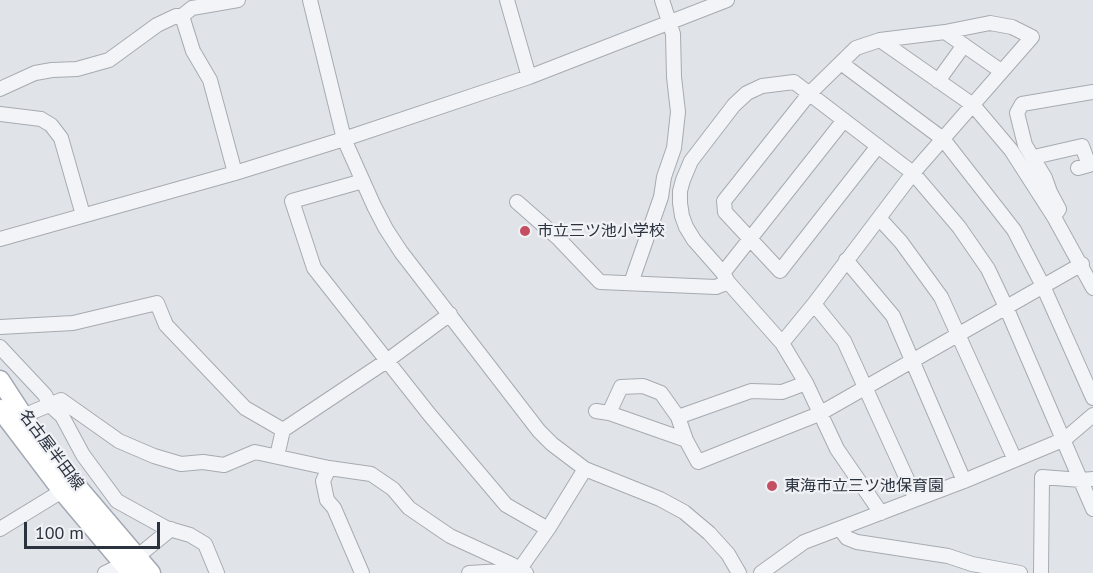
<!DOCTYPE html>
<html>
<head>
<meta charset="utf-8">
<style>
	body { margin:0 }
	#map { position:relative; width:1093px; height:573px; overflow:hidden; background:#e0e4e8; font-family:"PT Sans",sans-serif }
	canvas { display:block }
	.scale { position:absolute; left:24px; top:522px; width:136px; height:27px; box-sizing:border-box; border:3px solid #2a323e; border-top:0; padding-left:8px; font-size:18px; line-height:21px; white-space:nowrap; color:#2a323e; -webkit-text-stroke:4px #f0f2f6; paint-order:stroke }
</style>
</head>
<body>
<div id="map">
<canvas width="1093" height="573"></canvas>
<div class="scale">100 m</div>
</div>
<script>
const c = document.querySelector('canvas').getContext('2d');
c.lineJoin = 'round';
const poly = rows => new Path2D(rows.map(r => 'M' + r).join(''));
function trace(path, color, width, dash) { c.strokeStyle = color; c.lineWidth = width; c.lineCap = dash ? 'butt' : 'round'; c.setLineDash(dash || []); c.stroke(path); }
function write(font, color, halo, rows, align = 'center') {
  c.font = font + ' "PT Sans","Noto Sans JP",sans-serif'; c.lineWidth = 4.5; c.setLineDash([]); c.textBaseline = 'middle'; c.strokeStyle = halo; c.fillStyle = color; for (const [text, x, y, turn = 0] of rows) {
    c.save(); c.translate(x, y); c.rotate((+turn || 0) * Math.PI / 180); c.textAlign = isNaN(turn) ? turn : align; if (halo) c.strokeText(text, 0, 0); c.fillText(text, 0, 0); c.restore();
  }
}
const minor = poly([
	[310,0,344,139,374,206,386,229,401,252,539,431,552,444,585,469,660,499,684,512,709,533,728,554,739,573],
	[507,0,529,77],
	[945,32,1001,71],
	[880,40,973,105,1011,150,1054,217,1093,288],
	[841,63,943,139,1014,230,1043,286,1093,398],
	[938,81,964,45],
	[0,89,35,73,52,70,77,69,109,60,157,25,176,16,182,16],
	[0,114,41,119,51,125,61,138,83,215],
	[1034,157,1082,146,1089,165,1078,168],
	[235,173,210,80,193,51,182,16,192,8,238,0],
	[363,181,292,201,314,268,429,414,506,505,548,529],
	[517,202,558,238,600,282,716,287,728,282],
	[1057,212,1059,209,1050,192,1045,178,1025,145,1017,113,1022,104,1093,92],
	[879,218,901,242,941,297,1015,460],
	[0,239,235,173,344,139,529,77,727,0],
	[846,260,893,316,964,481],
	[723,273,844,120],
	[631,283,661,197,664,177,674,148,678,112,674,77,673,34,662,0],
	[814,304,844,341,916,499],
	[0,327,73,323,157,303,166,325,245,408,283,430],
	[782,343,814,304,913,173,1032,37,1012,27,990,23,945,32,880,40,856,48,809,94,724,201,725,212,780,271,878,146],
	[0,347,45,395,50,405,62,416,83,455,117,501,166,528,190,535,205,544,217,573],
	[596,411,609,413,621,387,643,386,661,393,678,417,751,391,782,392,806,383],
	[609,413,686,440,678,417],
	[23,416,61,400,119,441,154,456,181,464,203,462,224,465,255,452,329,468,371,474,393,489,409,508,450,536,511,564,526,573],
	[686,440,698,462,819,414,1082,264],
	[277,456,283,430,388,360,450,314],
	[329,468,323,481,327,500,334,508,362,573],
	[881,513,837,449,806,383,782,343,728,282,723,273,694,240,686,227,682,216,680,203,680,191,683,180,691,161,734,105,747,93,762,86,794,82,913,173,959,227,988,269,1006,307,1093,509],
	[0,529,62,491],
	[840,529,847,538,857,542,948,556,972,564,1020,573],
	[138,556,171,529],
	[519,570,548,529,585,469],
	[105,573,124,564],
	[469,573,519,570],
	[761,573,804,542,964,481,1065,439,1093,415],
	[1041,573,1042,477,1081,480,1093,479]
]);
const major = poly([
	[0,380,30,426,59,465,151,573],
	[0,409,62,491,131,573]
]);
trace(minor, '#a6abb2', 16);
trace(major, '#a1a8b3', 21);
trace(minor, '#f3f4f7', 14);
trace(major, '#fff', 18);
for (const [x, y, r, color] of [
	[525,231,6,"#c44f62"],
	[772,486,6,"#c44f62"]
]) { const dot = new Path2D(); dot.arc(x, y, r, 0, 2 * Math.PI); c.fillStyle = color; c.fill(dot); trace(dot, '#f0f2f6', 2); }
write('16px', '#2a323e', '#f0f2f6', [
	["市立三ツ池小学校",537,231],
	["東海市立三ツ池保育園",784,486]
], 'left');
write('16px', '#2a323e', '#f0f2f6', [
	["名古屋半田線",51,450,53]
]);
</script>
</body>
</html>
